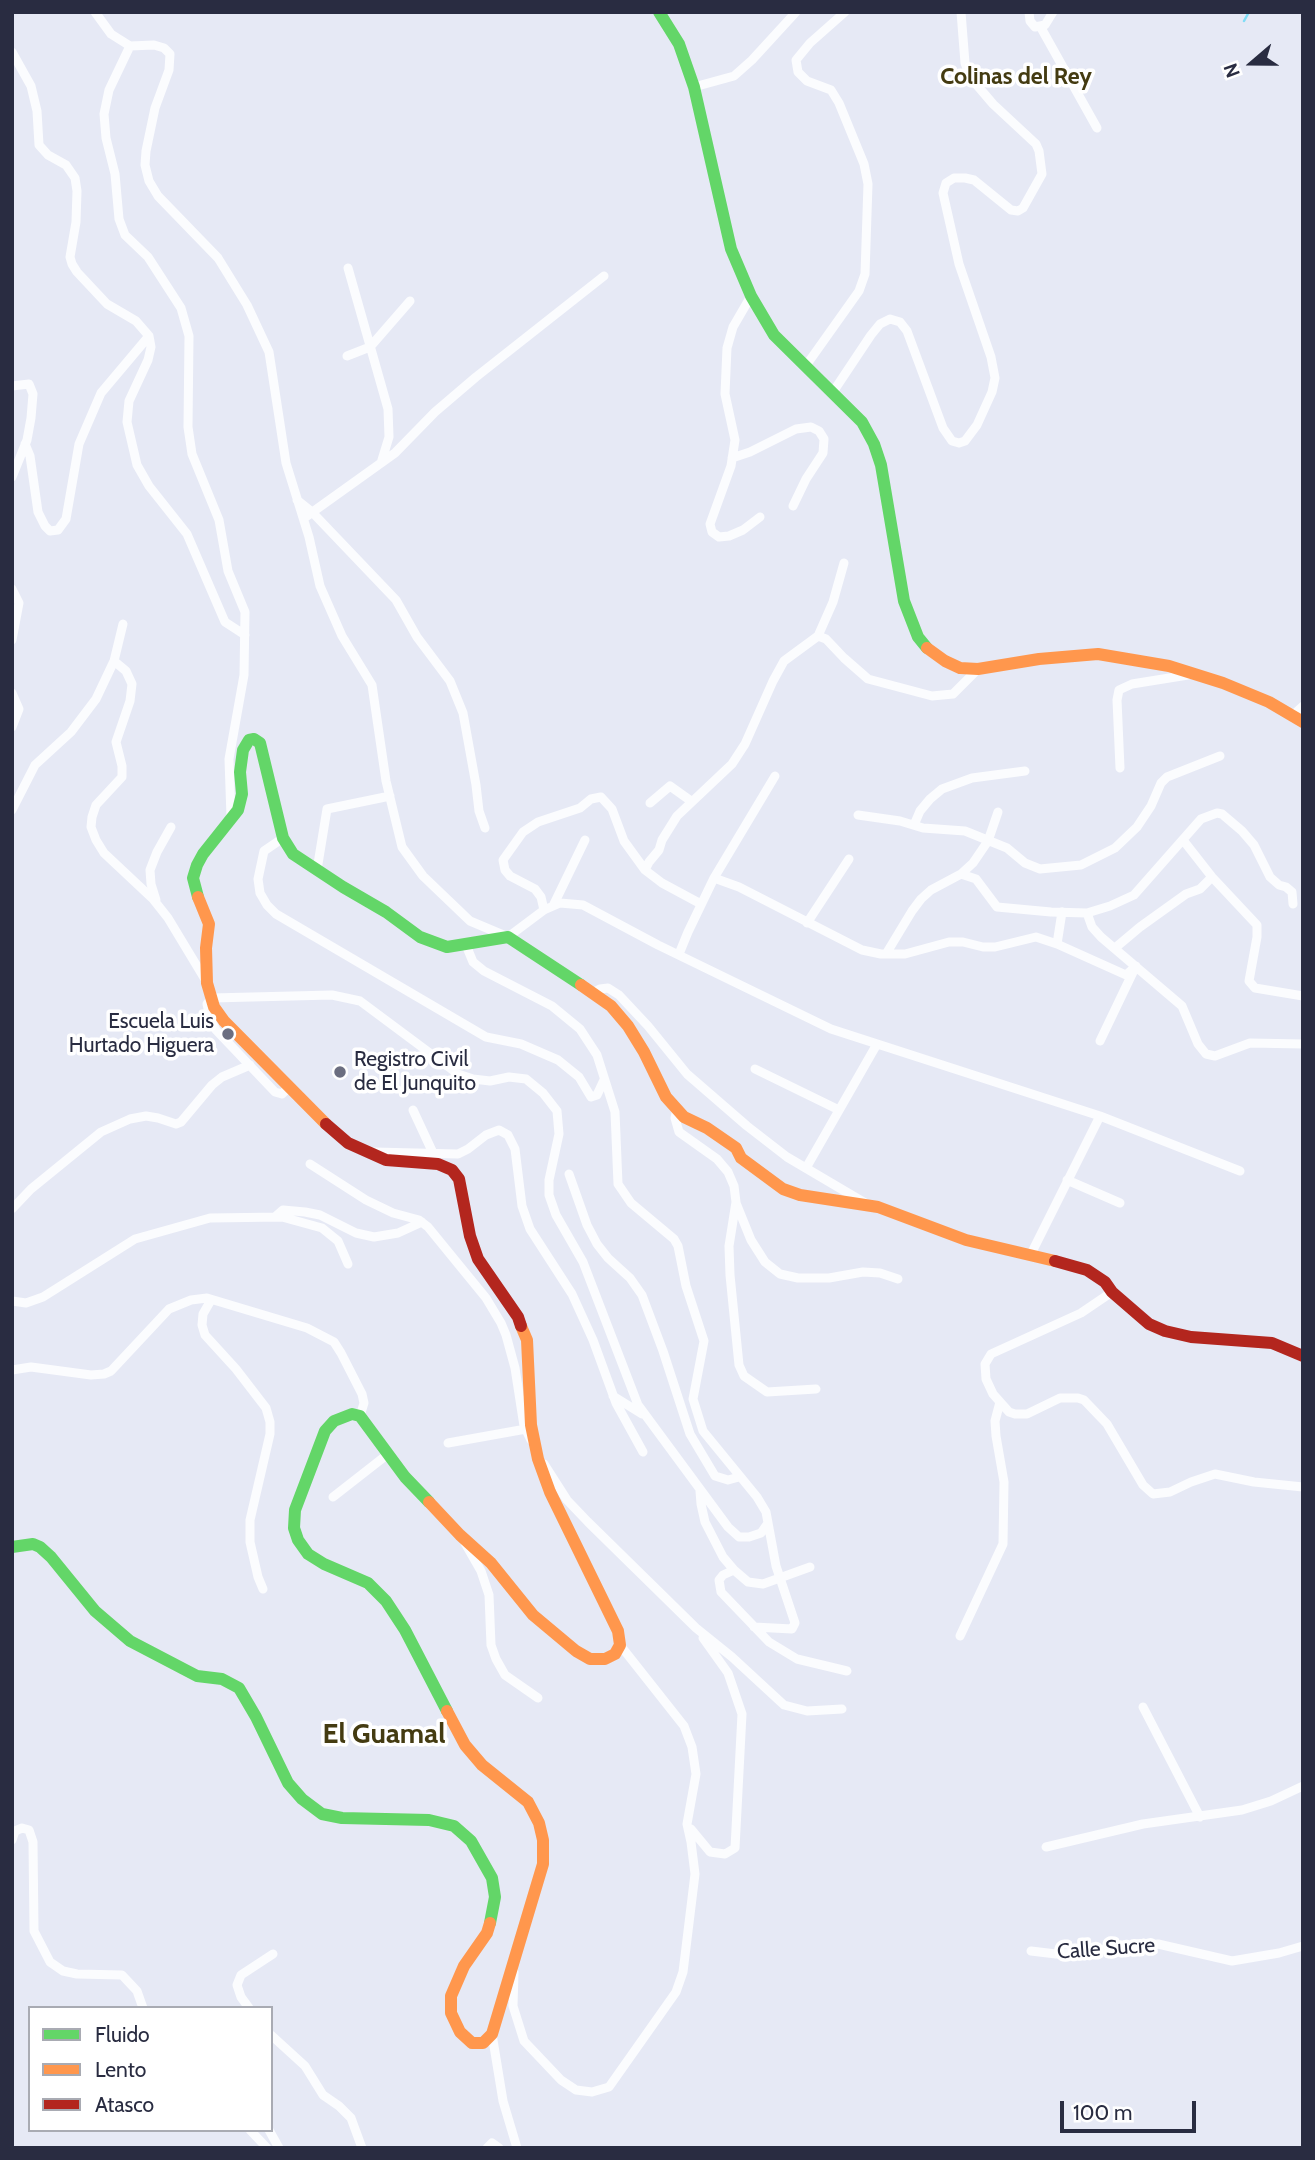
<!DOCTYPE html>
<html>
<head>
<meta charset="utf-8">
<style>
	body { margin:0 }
	#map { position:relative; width:1315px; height:2160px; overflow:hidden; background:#e6e9f5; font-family:Cabin,sans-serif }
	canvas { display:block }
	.frame { position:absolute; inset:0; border:14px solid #292c41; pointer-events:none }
	.legend { position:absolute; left:28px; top:2006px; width:245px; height:126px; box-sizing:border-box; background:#fff; border:2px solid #a9abb3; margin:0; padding:9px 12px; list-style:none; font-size:21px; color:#292c41 }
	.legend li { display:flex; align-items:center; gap:14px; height:35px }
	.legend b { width:35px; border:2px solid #a9abb3 }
	.north { position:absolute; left:1217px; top:28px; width:70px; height:70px; -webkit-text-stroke:5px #fff; paint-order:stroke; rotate:250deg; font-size:19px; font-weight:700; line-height:28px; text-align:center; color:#292c41 }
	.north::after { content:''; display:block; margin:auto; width:24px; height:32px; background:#292c41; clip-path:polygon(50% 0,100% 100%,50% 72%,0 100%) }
	.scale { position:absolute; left:1060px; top:2101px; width:136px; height:32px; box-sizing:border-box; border:4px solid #292c41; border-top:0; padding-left:9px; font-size:21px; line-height:24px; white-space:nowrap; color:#292c41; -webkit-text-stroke:5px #fff; paint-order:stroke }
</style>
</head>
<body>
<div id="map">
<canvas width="1315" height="2160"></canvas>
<div class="frame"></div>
<ul class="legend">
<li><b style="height:9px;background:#63d668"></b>Fluido</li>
<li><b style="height:9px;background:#ff974d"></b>Lento</li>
<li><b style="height:9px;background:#b3261e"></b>Atasco</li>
</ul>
<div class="north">N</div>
<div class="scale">100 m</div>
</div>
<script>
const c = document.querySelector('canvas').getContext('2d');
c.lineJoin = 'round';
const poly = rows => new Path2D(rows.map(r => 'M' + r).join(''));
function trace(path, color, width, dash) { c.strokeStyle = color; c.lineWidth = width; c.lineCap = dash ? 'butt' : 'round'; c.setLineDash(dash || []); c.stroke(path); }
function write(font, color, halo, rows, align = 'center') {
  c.font = font + ' Cabin,sans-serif'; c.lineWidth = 7; c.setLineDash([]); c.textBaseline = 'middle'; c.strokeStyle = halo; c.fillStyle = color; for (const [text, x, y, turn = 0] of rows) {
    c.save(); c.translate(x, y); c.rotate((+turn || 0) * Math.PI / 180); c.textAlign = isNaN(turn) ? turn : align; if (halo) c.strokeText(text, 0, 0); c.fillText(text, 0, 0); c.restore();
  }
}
trace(poly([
	[1244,21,1249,12]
]), '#80ddf6', 2.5);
trace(poly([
	[95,12,111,34,130,46,154,45,164,48,170,54,169,70,155,108,146,151,145,165,149,181,158,196,218,258,247,305,269,352,286,463,309,537,320,586,342,636,372,685,386,781,402,847,423,876,470,921,508,937,544,910,560,903,583,905,658,945,831,1029,1100,1116,1240,1171],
	[1029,12,1030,21,1035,27,1045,25,1053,12],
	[1040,26,1097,128],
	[130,46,109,90,104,114,106,138,115,174,119,219,125,235,148,257,181,308,189,336,188,427,192,454,219,520,228,571,245,612,244,675,229,759,231,817],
	[12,52,31,86,37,111,39,145,48,155,66,165,75,178,77,191,76,222,70,257,72,264,77,272,107,304,136,321,149,336,151,347,148,360,129,401,127,422,137,465,149,486,187,534,225,622,245,635],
	[694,87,734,76,752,60,796,12],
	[348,268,388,409,389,437,381,463],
	[751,296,733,327,727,348,725,394,735,440,731,466,710,524,712,532,719,537,729,536,743,530,760,517],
	[347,356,370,347,410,301],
	[805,367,859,291,865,274,868,184,864,164,839,103,831,90,807,81,798,72,796,60,810,43,845,12],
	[12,386,29,384,33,394,31,418,27,440,12,477],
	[833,392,871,335,880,324,890,319,900,322,907,331,943,428,952,441,959,443,965,441,977,425,992,392,995,378,991,357,959,264,943,193,946,183,954,178,965,178,974,180,1011,210,1018,211,1023,208,1042,174,1039,151,1036,144,993,104,970,77,965,63,961,12],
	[25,444,30,456,38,512,45,526,50,531,58,530,66,519,79,444,101,393,149,336],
	[732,458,750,452,796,429,811,427,819,431,824,439,823,453,806,479,793,506],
	[297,500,312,512,396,600,417,637,450,681,463,713,476,785,479,811,485,828],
	[307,516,395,453,435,412,476,377,604,276],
	[12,589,19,603,12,640],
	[818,636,826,639,844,658,868,679,932,696,953,694,978,669],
	[114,661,126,671,132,684,130,701,116,742,122,766,122,777,96,805,92,817,91,827,96,840,104,853,153,899,168,918,206,981],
	[12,693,19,709,12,727],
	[1292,716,1303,706],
	[1120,768,1117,700,1119,690,1132,684,1188,675],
	[650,803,670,786,691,801],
	[12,810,35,765,71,732,96,699,114,661,123,624],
	[858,815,900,821,923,828,965,831,1007,848,1025,863,1040,869,1081,865,1115,848,1137,827,1151,806,1161,783,1167,777,1220,756],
	[914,825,920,811,930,799,942,789,972,778,1025,771],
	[283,838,264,851,258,879,260,893,267,905,276,914,486,1037,521,1044,558,1060,579,1077,591,1097,597,1095,604,1080],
	[1183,840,1212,877,1257,925,1257,937,1249,981,1255,988,1303,996],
	[317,870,327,809,390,796],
	[645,870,649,862,659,850,662,840,677,816,732,764,745,744,773,681,784,661,818,636,833,602,844,563],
	[961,874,976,879,997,907,1051,912,1087,913,1110,906,1134,895,1201,819,1217,813,1222,814,1242,831,1254,845,1270,877,1279,885,1286,887,1292,892,1293,904],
	[714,878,739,887,862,950,881,954,905,954,949,942,963,942,983,947,995,947,1036,937,1057,944,1126,975,1136,966],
	[156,900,151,884,150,870,157,852,171,827],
	[553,906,585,840],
	[544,910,541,897,535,889,510,876,505,870,503,860,523,832,538,822,580,808,591,799,601,797,612,809,624,841,645,870,662,883,701,904],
	[1087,913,1092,927,1101,937,1182,1006,1198,1044,1206,1054,1215,1056,1250,1043,1303,1044],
	[807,923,849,859],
	[1057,944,1062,912],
	[466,945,473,962,484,971,552,1006,580,1029,597,1055,615,1112,618,1184,631,1203,674,1239,678,1246,686,1286,704,1341,693,1399,703,1431,757,1497,766,1512,776,1566,795,1623,792,1629,754,1627],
	[1115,948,1140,927,1186,894,1200,889,1212,877],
	[679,954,688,932,714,878,775,776],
	[886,954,912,911,921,899,931,890,961,874,973,863,988,841,998,812],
	[593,993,600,989,608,988,619,995,648,1026,687,1074,747,1126,787,1157,865,1203],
	[1100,1041,1134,970],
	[755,1069,839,1110],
	[289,1087,282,1094,275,1092,216,1030,210,1018,207,1004,212,998,332,995,360,1001,458,1074,473,1079,490,1081,509,1077,526,1079,543,1093,557,1111,559,1134,549,1180,549,1195,556,1215,583,1262,638,1405,728,1527,739,1537,749,1537,761,1533,768,1523],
	[677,1109,675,1118,679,1132,717,1159,728,1172,734,1186,736,1202,729,1246,730,1275,739,1365,744,1376,767,1392,816,1389],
	[413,1110,433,1153],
	[374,1152,458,1154,468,1149,486,1135,499,1130,508,1135,515,1149,522,1206,530,1229,572,1294,593,1340,616,1403,643,1452],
	[310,1164,366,1200,393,1213,419,1220,428,1227,486,1298,501,1323,506,1335,515,1368,524,1426,531,1440],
	[806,1168,877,1044],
	[569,1174,587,1225,597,1244,608,1258,630,1278,642,1295,663,1351,690,1434,715,1476,728,1480,739,1477],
	[1067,1180,1120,1203],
	[736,1203,751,1240,765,1262,780,1274,798,1278,829,1278,863,1272,880,1273,898,1279],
	[12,1209,31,1189,101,1132,130,1119,146,1116,158,1118,176,1124,181,1122,212,1085,222,1077,250,1065],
	[275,1217,283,1210,305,1212,320,1215,356,1233,374,1237,398,1233,422,1222],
	[1031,1254,1100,1116],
	[1112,1292,1081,1313,991,1354,985,1364,986,1379,993,1394,1009,1412,1015,1414,1027,1414,1060,1398,1078,1398,1084,1400,1107,1424,1143,1485,1153,1494,1170,1492,1191,1482,1215,1474,1254,1482,1303,1487],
	[211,1300,203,1314,202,1325,205,1335,236,1369,266,1408,270,1422,270,1434,250,1520,250,1542,258,1577,263,1589],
	[12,1301,26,1303,43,1297,135,1239,210,1218,282,1217,322,1228,338,1241,348,1264],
	[12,1370,31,1367,91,1375,104,1374,111,1371,169,1309,191,1300,207,1298,307,1328,334,1342,341,1353,362,1394,364,1403,360,1416],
	[613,1396,642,1414],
	[448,1443,526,1429],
	[544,1464,567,1500,588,1522,696,1628,732,1657,784,1705,807,1711,842,1709],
	[700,1491,701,1504,705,1522,723,1557,734,1570,748,1582,763,1584,810,1567],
	[333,1497,388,1454],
	[465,1543,481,1571,489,1595,491,1645,496,1659,505,1675,538,1698],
	[734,1570,723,1575,719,1580,721,1592,769,1642,797,1659,847,1671],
	[960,1636,1003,1544,1004,1482,996,1436,995,1421,1000,1402],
	[1143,1707,1200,1817],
	[691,1829,710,1852,725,1854,735,1848,742,1714,728,1673,703,1638],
	[12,1840,15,1831,22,1828,29,1830,33,1842,34,1931,50,1962,63,1971,77,1974,122,1975,137,1991,143,2008],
	[1046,1847,1143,1824,1242,1810,1271,1801,1303,1786],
	[1031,1951,1056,1954,1158,1944,1232,1961,1279,1953,1303,1946],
	[514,1972,513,2006,524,2041,561,2080,576,2090,592,2092,609,2087,676,1992,683,1972,695,1874,691,1842,687,1824,696,1774,692,1747,684,1726,620,1645],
	[249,2008,241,1997,237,1985,241,1975,273,1954],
	[492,2034,503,2101,517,2148],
	[271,2035,305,2066,323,2095,339,2106,351,2118,362,2148],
	[250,2130,267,2148],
	[269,2130,279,2148],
	[487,2148,492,2143,499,2148]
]), '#fbfcfe', 9);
trace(poly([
	[659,12,679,44,694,87,731,249,751,296,774,335,862,422,874,444,881,465,904,601,918,637,927,648],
	[198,897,193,878,197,865,203,854,238,810,242,794,240,772,243,750,249,740,254,739,260,743,283,838,293,854,343,887,386,912,420,937,447,947,508,937,581,985],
	[429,1502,405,1477,360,1416,352,1414,334,1421,325,1431,295,1510,294,1528,298,1540,308,1554,324,1564,368,1583,386,1601,405,1630,447,1711],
	[12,1547,33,1544,40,1547,51,1557,95,1611,130,1641,197,1676,222,1679,239,1688,256,1717,288,1783,302,1799,322,1814,342,1818,429,1820,454,1826,471,1841,492,1878,495,1897,490,1923]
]), '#63d668', 12);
trace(poly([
	[927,648,945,661,960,668,978,669,1039,659,1098,654,1169,666,1223,683,1269,702,1303,722],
	[198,897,209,924,206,948,207,983,214,1007,224,1021,326,1124],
	[581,985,611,1006,628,1026,644,1052,666,1097,684,1117,707,1128,736,1148,741,1158,783,1189,800,1195,878,1207,966,1240,1055,1261],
	[429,1502,460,1535,491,1563,533,1615,576,1651,590,1659,605,1659,615,1654,620,1645,618,1631,550,1492,538,1459,531,1425,527,1340,521,1326],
	[447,1711,465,1745,482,1765,528,1802,539,1823,543,1840,543,1864,492,2034,483,2043,472,2043,460,2032,451,2013,451,1996,464,1966,487,1933,490,1923]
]), '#ff974d', 12);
trace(poly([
	[326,1124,348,1143,386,1160,438,1164,452,1170,459,1179,470,1236,478,1259,518,1317,521,1326],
	[1055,1261,1087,1270,1105,1282,1112,1292,1149,1324,1165,1331,1191,1337,1272,1343,1303,1356]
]), '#b3261e', 12);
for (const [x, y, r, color] of [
	[228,1034,7,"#6b6e80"],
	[340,1072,7,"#6b6e80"]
]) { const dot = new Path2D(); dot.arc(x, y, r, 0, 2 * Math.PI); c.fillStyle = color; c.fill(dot); trace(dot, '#fff', 2.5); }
write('21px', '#292c41', '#fff', [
	["Escuela Luis",214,1022],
	["Hurtado Higuera",214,1046],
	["Registro Civil",354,1060,"left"],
	["de El Junquito",354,1084,"left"]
], 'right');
write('21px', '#292c41', '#fff', [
	["Calle Sucre",1106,1949,-4]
]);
write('bold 23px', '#443b11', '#fff', [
	["Colinas del Rey",1016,77]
]);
write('bold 28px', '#443b11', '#fff', [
	["El Guamal",384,1735]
]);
</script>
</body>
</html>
